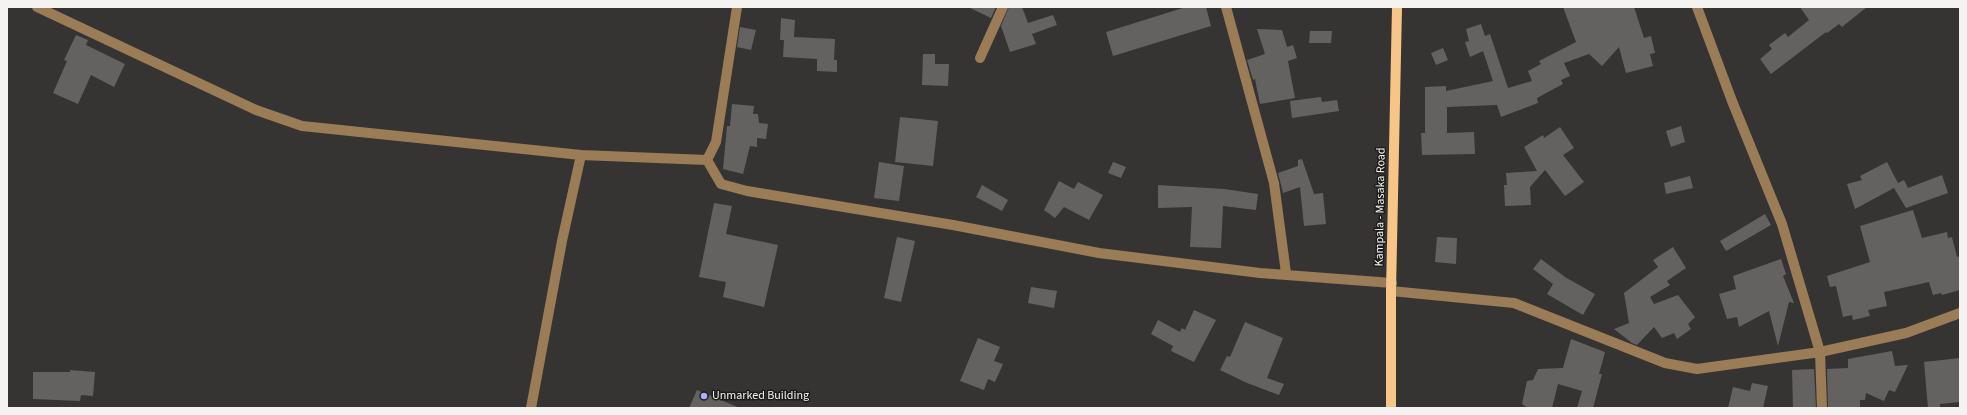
<!DOCTYPE html>
<html>
<head>
<meta charset="utf-8">
<style>
	body { margin:0 }
	#map { position:relative; width:1967px; height:415px; overflow:hidden; background:#363432; font-family:"Source Sans 3",sans-serif }
	canvas { display:block }
	.frame { position:absolute; inset:0; border:8px solid #f4f3f1; pointer-events:none }
</style>
</head>
<body>
<div id="map">
<canvas width="1967" height="415"></canvas>
<div class="frame"></div>
</div>
<script>
const c = document.querySelector('canvas').getContext('2d');
c.lineJoin = 'round';
function fillPath(path, color) { c.fillStyle = color; c.fill(path, 'evenodd'); }
const poly = rows => new Path2D(rows.map(r => 'M' + r).join(''));
function trace(path, color, width, dash) { c.strokeStyle = color; c.lineWidth = width; c.lineCap = dash ? 'butt' : 'round'; c.setLineDash(dash || []); c.stroke(path); }
function write(font, color, halo, rows, align = 'center') {
  c.font = font + ' "Source Sans 3",sans-serif'; c.lineWidth = 3; c.setLineDash([]); c.textBaseline = 'middle'; c.strokeStyle = halo; c.fillStyle = color; for (const [text, x, y, turn = 0] of rows) {
    c.save(); c.translate(x, y); c.rotate((+turn || 0) * Math.PI / 180); c.textAlign = isNaN(turn) ? turn : align; if (halo) c.strokeText(text, 0, 0); c.fillText(text, 0, 0); c.restore();
  }
}
fillPath(poly([
	[968,7,996,7,991,18],
	[1009,7,1022,7,1028,23,1053,15,1057,25,1032,34,1036,44,1010,52,1001,26],
	[1186,7,1206,7,1211,26,1113,56,1106,32],
	[1563,7,1634,7,1644,38,1651,36,1655,53,1650,54,1653,66,1626,73,1619,47,1602,66,1589,54,1564,63,1570,76,1561,80,1563,84,1537,98,1538,103,1501,117,1497,105,1447,107,1447,133,1474,132,1475,154,1422,155,1421,133,1425,133,1425,87,1446,86,1446,91,1493,81,1483,51,1470,57,1465,42,1469,41,1466,29,1481,24,1485,36,1490,34,1508,88,1532,81,1528,71,1541,64,1539,61,1576,42],
	[1800,7,1867,7,1842,27,1839,24,1827,33,1826,32,1771,74,1760,59,1772,49,1769,45,1785,33,1788,37,1809,20],
	[781,18,795,20,794,37,835,39,834,60,837,60,837,72,817,71,817,59,783,57,784,40,780,40],
	[740,27,756,30,751,50,737,47],
	[1257,29,1282,30,1287,47,1293,45,1297,58,1288,61,1295,98,1260,104,1255,79,1253,80,1247,60,1265,54],
	[1310,31,1332,31,1331,43,1309,43],
	[76,35,88,40,86,45,125,64,114,87,91,75,78,104,53,93,67,61,64,60],
	[1443,48,1448,60,1436,65,1431,53],
	[923,54,935,54,935,64,949,64,948,86,922,85],
	[1321,97,1322,102,1337,100,1339,111,1292,118,1290,101],
	[732,104,754,106,753,114,758,114,759,123,768,124,766,139,757,138,757,147,750,146,743,174,723,169,727,126,730,126],
	[900,117,938,121,933,166,895,162],
	[1681,126,1685,142,1671,147,1666,131],
	[1560,127,1574,148,1563,155,1584,182,1565,196,1545,170,1530,187,1531,205,1505,206,1504,185,1507,185,1506,173,1537,171,1524,147,1543,135,1544,138],
	[1302,159,1314,194,1323,193,1326,224,1304,226,1300,187,1283,193,1278,173,1298,166,1298,160],
	[879,162,904,166,899,201,874,198],
	[1113,162,1126,167,1121,178,1108,173],
	[1887,162,1898,183,1904,180,1908,188,1942,175,1948,193,1906,208,1894,188,1855,209,1847,184,1862,180,1860,176],
	[1690,176,1693,188,1666,194,1664,183],
	[1059,181,1074,189,1078,182,1103,195,1089,220,1064,207,1055,218,1044,210],
	[982,185,1008,200,1002,211,976,197],
	[1158,185,1224,189,1258,194,1256,210,1223,206,1221,248,1190,247,1192,207,1158,208],
	[714,203,732,206,726,234,778,245,764,307,723,297,726,282,699,277],
	[1913,210,1922,238,1947,232,1948,238,1952,237,1957,257,1960,256,1960,290,1942,295,1941,293,1933,295,1929,282,1884,292,1887,306,1868,310,1870,316,1853,320,1852,315,1843,317,1836,286,1830,287,1827,276,1870,262,1860,226],
	[1765,214,1771,225,1726,251,1720,241],
	[897,237,915,241,901,302,884,298],
	[1437,237,1457,238,1456,264,1435,262],
	[1673,247,1686,268,1667,281,1670,285,1650,297,1654,304,1678,295,1695,317,1688,324,1691,329,1677,339,1674,333,1662,338,1654,327,1637,345,1632,343,1614,329,1629,323,1624,293,1658,267,1653,260],
	[1541,259,1565,277,1595,294,1583,315,1547,294,1553,284,1533,269],
	[1781,259,1786,274,1783,276,1794,303,1789,302,1778,346,1769,311,1739,327,1737,317,1727,319,1719,294,1736,289,1733,276],
	[1031,287,1057,291,1054,308,1028,303],
	[1194,310,1216,320,1194,362,1171,351,1173,346,1151,334,1158,320,1180,332,1182,328,1185,330],
	[1245,322,1283,338,1267,378,1284,384,1279,395,1247,383,1220,370,1227,356,1230,357],
	[978,338,1000,347,994,361,1003,364,995,382,988,379,984,390,960,381],
	[1571,339,1605,352,1599,374,1602,374,1593,408,1577,408,1582,391,1558,384,1552,408,1528,408,1522,404,1527,381,1533,380,1538,369,1563,368],
	[1892,351,1895,366,1908,365,1895,392,1889,390,1884,401,1866,393,1865,400,1860,400,1860,408,1828,408,1827,369,1848,368,1848,359],
	[1960,358,1960,402,1940,404,1940,408,1928,408,1924,362],
	[1814,369,1816,408,1793,408,1792,370],
	[70,370,95,372,93,396,81,395,80,401,33,399,33,372,70,372],
	[1752,383,1768,386,1763,408,1728,408,1733,387,1750,391],
	[697,390,740,408,689,408]
]), '#646260');
trace(poly([
	[37,7,256,110,302,126,581,155,707,160],
	[737,7,716,142,707,160,721,184,747,191,953,225,1099,253,1260,273,1392,283],
	[1226,7,1274,183,1286,273],
	[1697,7,1732,101,1782,224,1820,352,1822,408],
	[980,58,1003,7],
	[1391,291,1514,303,1665,363,1697,369,1820,352,1906,333,1960,313],
	[531,408,562,241,581,155]
]), '#9a7c57', 10);
trace(poly([
	[1391,408,1391,291,1397,7]
]), '#f6c688', 10);
for (const [x, y, r, color] of [
	[704,396,4,"#adaffb"]
]) { const dot = new Path2D(); dot.arc(x, y, r, 0, 2 * Math.PI); c.fillStyle = color; c.fill(dot); trace(dot, '#1c1c1b', 1.5); }
write('12px', '#f4f3f1', '#1c1c1b', [
	["Kampala - Masaka Road",1381,207,-89]
]);
write('12px', '#f4f3f1', '#1c1c1b', [
	["Unmarked Building",712,396]
], 'left');
</script>
</body>
</html>
